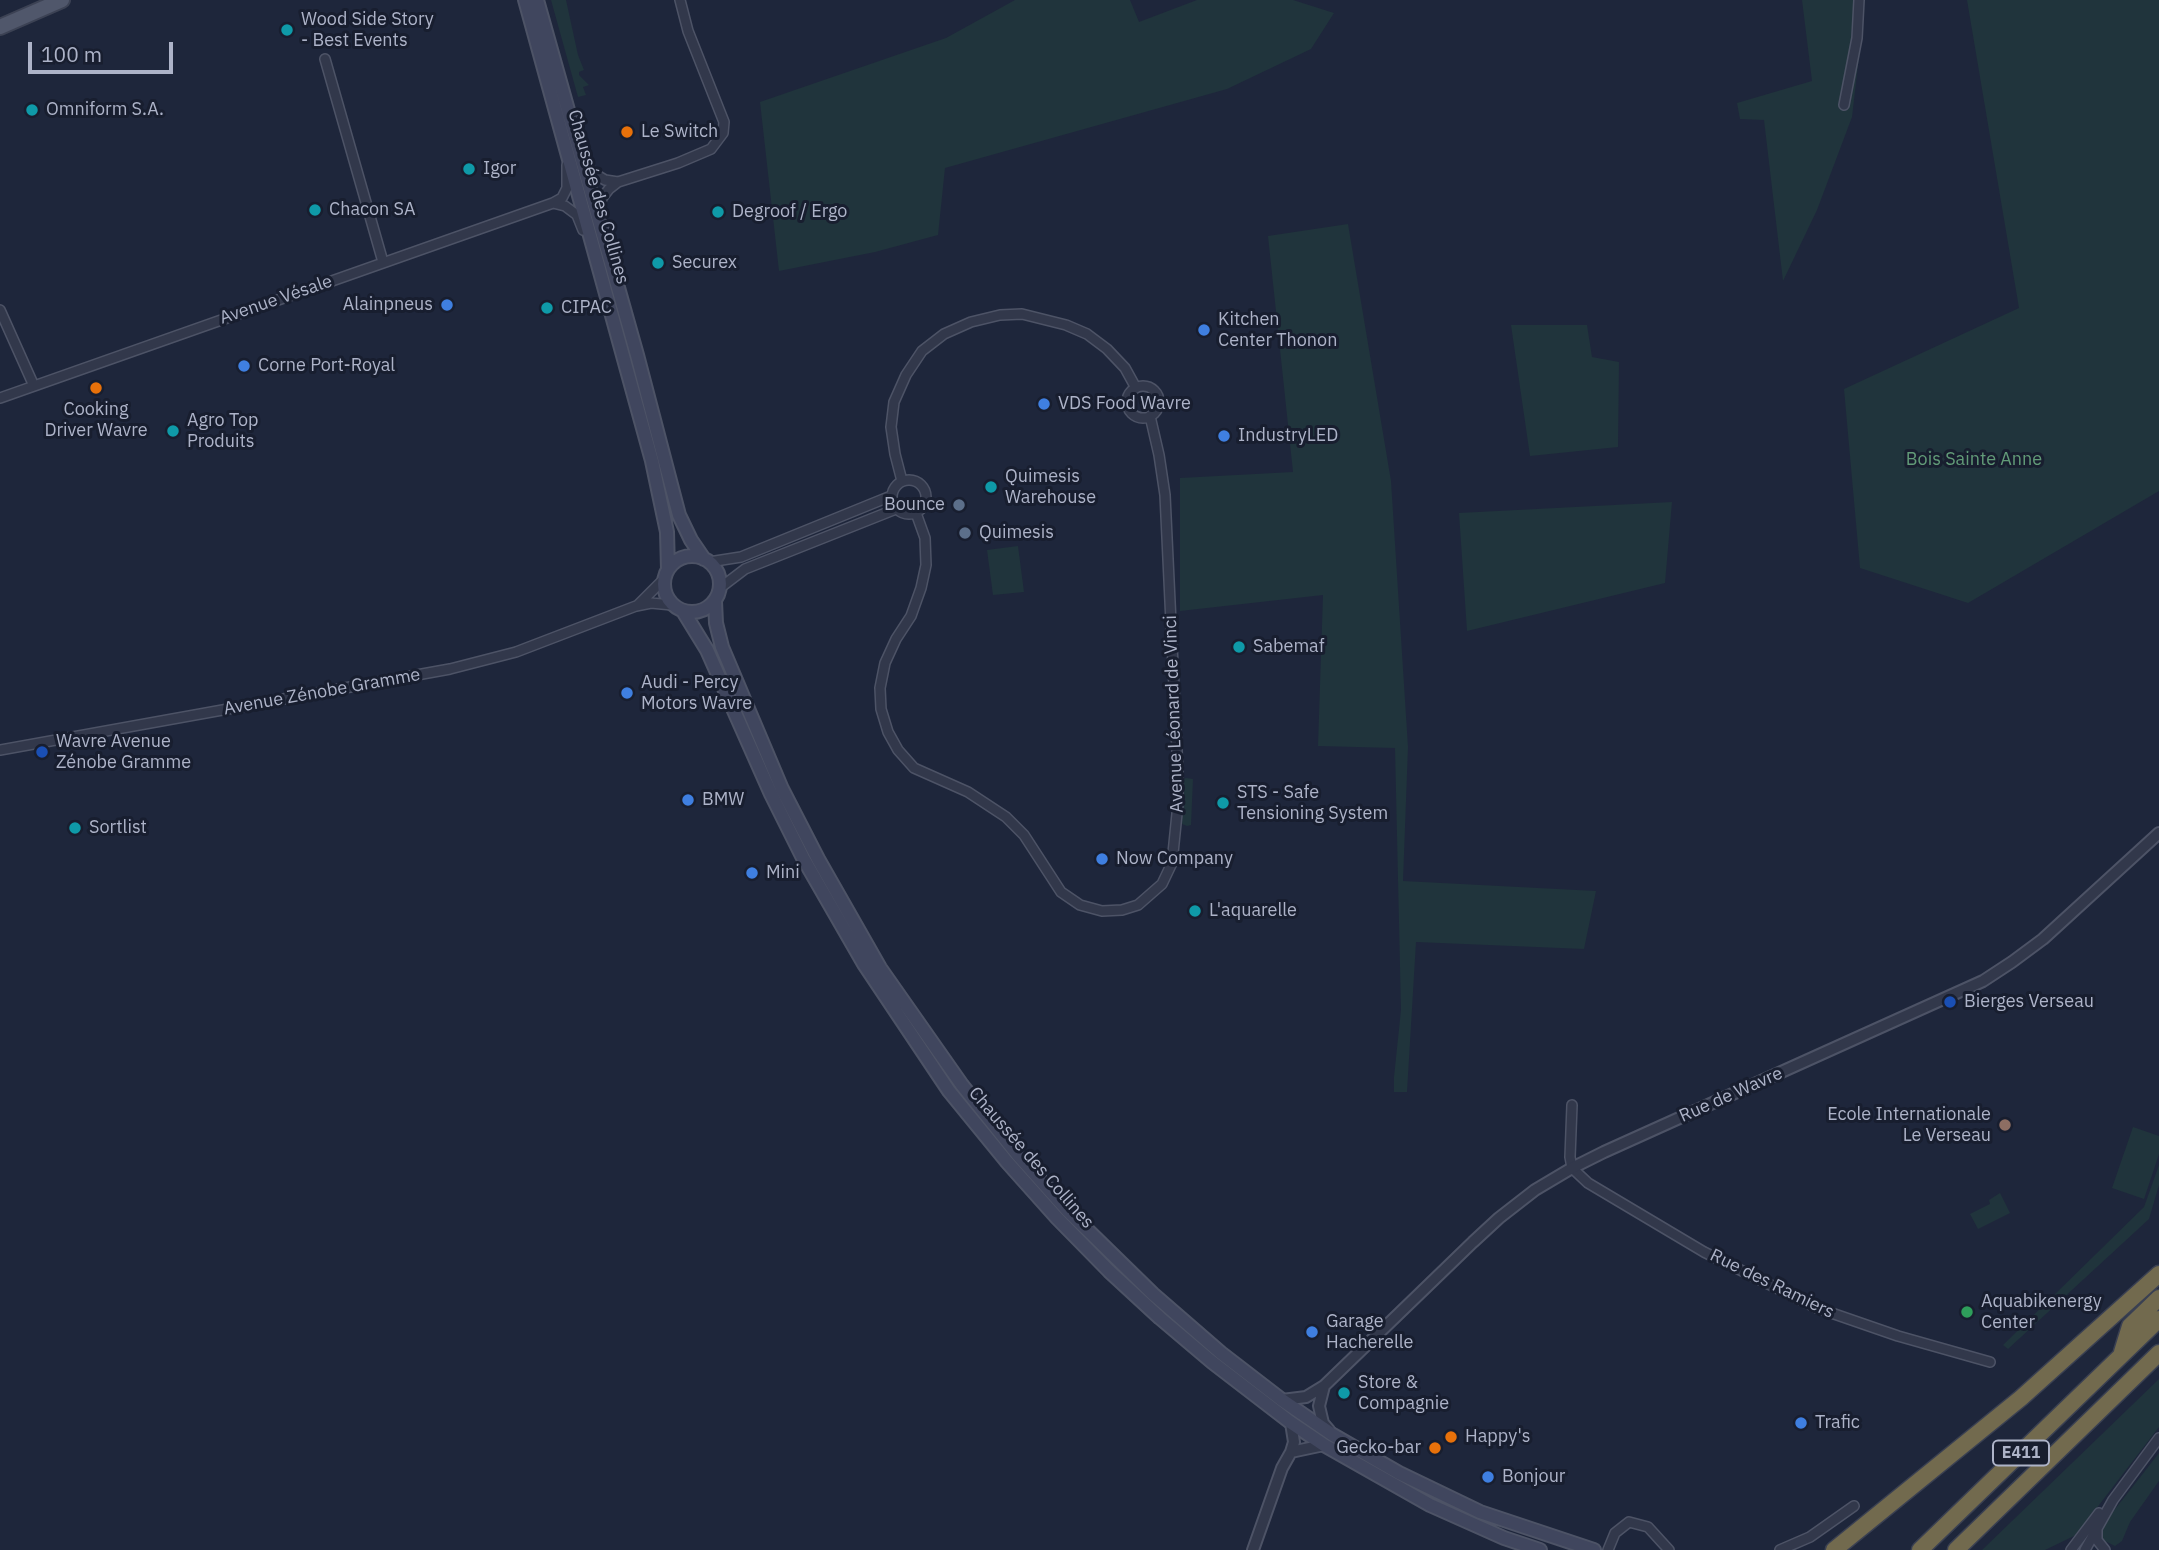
<!DOCTYPE html>
<html>
<head>
<meta charset="utf-8">
<style>
	body { margin:0 }
	#map { position:relative; width:2159px; height:1550px; overflow:hidden; background:#1e263b; font-family:"IBM Plex Sans",sans-serif }
	canvas { display:block }
	.scale { position:absolute; left:28px; top:42px; width:145px; height:32px; box-sizing:border-box; border:4px solid #adb3c8; border-top:0; padding-left:9px; font-size:21px; line-height:24px; white-space:nowrap; color:#adb3c8; -webkit-text-stroke:5px #181e2f; paint-order:stroke }
</style>
</head>
<body>
<div id="map">
<canvas width="2159" height="1550"></canvas>
<div class="scale">100 m</div>
</div>
<script>
const c = document.querySelector('canvas').getContext('2d');
c.lineJoin = 'round';
function fillPath(path, color) { c.fillStyle = color; c.fill(path, 'evenodd'); }
const poly = rows => new Path2D(rows.map(r => 'M' + r).join(''));
function trace(path, color, width, dash) { c.strokeStyle = color; c.lineWidth = width; c.lineCap = dash ? 'butt' : 'round'; c.setLineDash(dash || []); c.stroke(path); }
function write(font, color, halo, rows, align = 'center') {
  c.font = font + ' "IBM Plex Sans",sans-serif'; c.lineWidth = 6; c.setLineDash([]); c.textBaseline = 'middle'; c.strokeStyle = halo; c.fillStyle = color; for (const [text, x, y, turn = 0] of rows) {
    c.save(); c.translate(x, y); c.rotate((+turn || 0) * Math.PI / 180); c.textAlign = isNaN(turn) ? turn : align; if (halo) c.strokeText(text, 0, 0); c.fillText(text, 0, 0); c.restore();
  }
}
fillPath(poly([
	[551,0,566,0,578,55,584,70,579,72,579,75,589,85,583,87,586,95,578,97],
	[1015,0,1130,0,1139,22,1197,0,1293,0,1334,13,1311,49,1227,89,945,168,938,235,875,252,779,271,760,102,946,38],
	[1802,0,1863,0,1864,13,1852,117,1817,210,1783,281,1764,120,1740,119,1737,103,1812,81],
	[1967,0,2159,0,2159,491,1968,603,1860,568,1844,389,2019,308],
	[1348,224,1391,481,1408,747,1403,881,1596,891,1584,949,1416,942,1407,1092,1394,1092,1394,1077,1401,1010,1395,748,1318,746,1323,595,1180,611,1180,478,1293,472,1268,236],
	[1511,325,1587,325,1592,357,1619,362,1618,447,1530,456],
	[1672,502,1665,583,1467,631,1459,513],
	[1018,546,1024,592,993,595,987,550],
	[1186,778,1193,779,1191,825,1187,826,1182,824,1184,779],
	[2133,1127,2159,1136,2159,1154,2144,1199,2112,1188],
	[2159,1165,2159,1185,2149,1219,2008,1349,2003,1345,2144,1207],
	[2000,1193,2010,1213,1978,1229,1970,1214,1990,1204,1989,1200],
	[2159,1379,2159,1427,2076,1535,2045,1550,1982,1550],
	[2159,1453,2159,1481,2130,1522,2122,1541,2115,1546,2103,1540,2102,1535,2105,1522]
]), '#20343c');
const minor = poly([
	[325,59,383,262],
	[1844,105,1857,38,1859,0],
	[587,162,590,169,595,174,605,180,618,182],
	[553,203,565,206,577,215,583,230],
	[598,213,602,198,609,189,618,182,678,163,711,149,723,133,724,122,688,31,680,0],
	[0,310,34,386],
	'1127 402a16 16 0 1 1 32 0a16 16 0 1 1-32 0Z',
	[0,398,553,203,562,198,567,188,567,165],
	'892 497a17 17 0 1 1 34 0a17 17 0 1 1-34 0Z',
	[902,481,895,454,891,427,894,402,906,375,922,351,944,334,971,322,1000,315,1022,314,1066,325,1087,334,1107,349,1125,368,1136,388],
	[916,513,925,538,926,565,921,588,911,616,896,639,885,663,880,688,881,709,888,732,898,750,914,768,968,792,1006,817,1024,835,1061,892,1080,905,1102,911,1122,910,1138,905,1162,884,1172,863,1178,804,1178,772,1165,495,1159,455,1150,416],
	[709,562,741,557,891,496],
	[720,588,745,569,896,509],
	[638,605,664,579],
	[0,750,450,669,516,652,636,606,651,603,672,605],
	[1572,1105,1570,1157,1572,1168,1588,1183,1704,1252,1817,1308,1898,1336,1990,1362],
	[2097,1530,2097,1540,2105,1550],
	[1608,1550,1615,1533,1629,1522,1648,1527,1669,1550],
	[1780,1550,1810,1537,1854,1506],
	[2071,1550,2099,1513],
	[2085,1550,2113,1500,2159,1438]
]);
const tertiary = poly([
	[1324,1386,1319,1406,1323,1423,1329,1430],
	[1282,1400,1306,1397,1324,1386,1473,1242,1499,1218,1535,1190,1572,1168,1604,1152,1983,981,2012,962,2043,939,2159,833],
	[1291,1452,1324,1445],
	[1253,1550,1282,1468,1291,1452,1294,1442,1291,1423]
]);
const secondary = poly([
	[525,0,652,461,667,532,668,569],
	[537,0,637,355,679,515,691,540,704,559],
	'664 584a28 28 0 1 1 56 0a28 28 0 1 1-56 0Z',
	[715,601,716,623,722,647,782,789,818,859,880,968,962,1085,1018,1155,1068,1211,1153,1294,1221,1353,1282,1400,1333,1435,1399,1473,1480,1512,1594,1550],
	[683,611,707,650,771,794,803,858,864,964,949,1091,1007,1162,1057,1218,1109,1271,1160,1318,1212,1362,1290,1422,1324,1445,1430,1505,1504,1538,1540,1550]
]);
const primary = poly([
	[0,27,62,0]
]);
const motorway = poly([
	[2122,1352,2130,1326,2159,1298],
	[1834,1550,2021,1398,2159,1274],
	[1920,1550,2159,1319],
	[1956,1550,2159,1353]
]);
trace(minor, '#4d5366', 12);
trace(tertiary, '#4d5366', 14);
trace(secondary, '#4d5366', 16);
trace(primary, '#3c4254', 18);
trace(motorway, '#3a4052', 19);
trace(minor, '#32384b', 9);
trace(tertiary, '#32384b', 10);
trace(secondary, '#40465e', 12);
trace(primary, '#50576b', 14);
trace(motorway, '#726a4e', 16);
for (const [x, y, r, color] of [
	[287,30,7,"#0f9aa8"],
	[32,110,7,"#0f9aa8"],
	[627,132,7,"#e8710a"],
	[469,169,7,"#0f9aa8"],
	[315,210,7,"#0f9aa8"],
	[718,212,7,"#0f9aa8"],
	[658,263,7,"#0f9aa8"],
	[447,305,7,"#3f7fe0"],
	[547,308,7,"#0f9aa8"],
	[1204,330,7,"#3f7fe0"],
	[244,366,7,"#3f7fe0"],
	[96,388,7,"#e8710a"],
	[1044,404,7,"#3f7fe0"],
	[173,431,7,"#0f9aa8"],
	[1224,436,7,"#3f7fe0"],
	[991,487,7,"#0f9aa8"],
	[959,505,7,"#5c6f8a"],
	[965,533,7,"#5c6f8a"],
	[1239,647,7,"#0f9aa8"],
	[627,693,7,"#3f7fe0"],
	[42,752,7,"#1a4fb4"],
	[688,800,7,"#3f7fe0"],
	[1223,803,7,"#0f9aa8"],
	[75,828,7,"#0f9aa8"],
	[1102,859,7,"#3f7fe0"],
	[752,873,7,"#3f7fe0"],
	[1195,911,7,"#0f9aa8"],
	[1950,1002,7,"#1a4fb4"],
	[2005,1125,7,"#8d6e63"],
	[1967,1312,7,"#2e9e5b"],
	[1312,1332,7,"#3f7fe0"],
	[1344,1393,7,"#0f9aa8"],
	[1801,1423,7,"#3f7fe0"],
	[1451,1437,7,"#e8710a"],
	[1435,1448,7,"#e8710a"],
	[1488,1477,7,"#3f7fe0"]
]) { const dot = new Path2D(); dot.arc(x, y, r, 0, 2 * Math.PI); c.fillStyle = color; c.fill(dot); trace(dot, '#181e2f', 2.5); }
for (const [x, y, w] of [
	[2021,1453,56]
]) { const box = new Path2D(); box.roundRect(x - w / 2, y - 12.5, w, 25, 5); c.fillStyle = '#181e2f'; c.fill(box); trace(box, '#adb3c8', 2); }
write('bold 16px', '#adb3c8', null, [
	["E411",2021,1453]
]);
write('18px', '#adb3c8', '#181e2f', [
	["Wood Side Story",301,20],
	["- Best Events",301,41],
	["Omniform S.A.",46,110],
	["Le Switch",641,132],
	["Igor",483,169],
	["Chacon SA",329,210],
	["Degroof / Ergo",732,212],
	["Securex",672,263],
	["Alainpneus",433,305,"right"],
	["CIPAC",561,308],
	["Kitchen",1218,320],
	["Center Thonon",1218,341],
	["Corne Port-Royal",258,366],
	["VDS Food Wavre",1058,404],
	["Cooking",96,410,"center"],
	["Driver Wavre",96,431,"center"],
	["Agro Top",187,421],
	["Produits",187,442],
	["IndustryLED",1238,436],
	["Quimesis",1005,477],
	["Warehouse",1005,498],
	["Bounce",945,505,"right"],
	["Quimesis",979,533],
	["Sabemaf",1253,647],
	["Audi - Percy",641,683],
	["Motors Wavre",641,704],
	["Wavre Avenue",56,742],
	["Zénobe Gramme",56,763],
	["STS - Safe",1237,793],
	["Tensioning System",1237,814],
	["BMW",702,800],
	["Sortlist",89,828],
	["Now Company",1116,859],
	["Mini",766,873],
	["L'aquarelle",1209,911],
	["Bierges Verseau",1964,1002],
	["Ecole Internationale",1991,1115,"right"],
	["Le Verseau",1991,1136,"right"],
	["Aquabikenergy",1981,1302],
	["Center",1981,1323],
	["Garage",1326,1322],
	["Hacherelle",1326,1343],
	["Store &",1358,1383],
	["Compagnie",1358,1404],
	["Trafic",1815,1423],
	["Happy's",1465,1437],
	["Gecko-bar",1421,1448,"right"],
	["Bonjour",1502,1477]
], 'left');
write('18px', '#adb3c8', '#181e2f', [
	["Chaussée des Collines",598,197,74],
	["Avenue Vésale",276,300,-19],
	["Avenue Zénobe Gramme",322,692,-10],
	["Avenue Léonard de Vinci",1174,714,-92],
	["Rue de Wavre",1731,1095,-24],
	["Chaussée des Collines",1031,1158,49],
	["Rue des Ramiers",1772,1284,26]
]);
write('18px', '#629b78', '#181e2f', [
	["Bois Sainte Anne",1974,460]
]);
</script>
</body>
</html>
